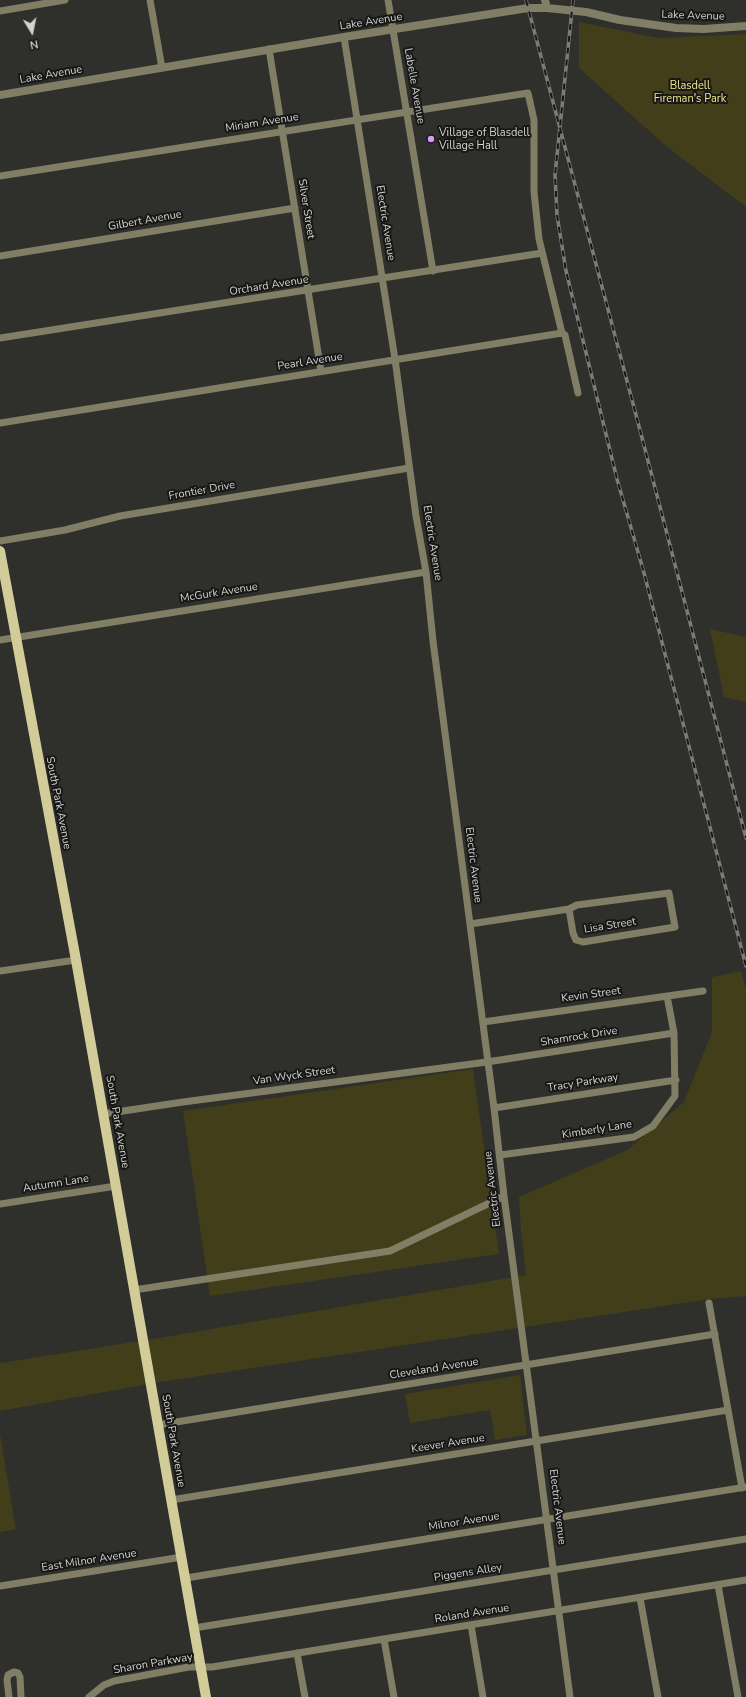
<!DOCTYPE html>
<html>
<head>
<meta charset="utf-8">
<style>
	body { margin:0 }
	#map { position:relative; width:746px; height:1697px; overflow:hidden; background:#2f2f2c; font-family:"Nunito Sans",sans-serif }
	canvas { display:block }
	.north { position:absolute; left:12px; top:12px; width:40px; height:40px; -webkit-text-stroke:3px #171716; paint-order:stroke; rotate:170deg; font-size:11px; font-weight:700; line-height:16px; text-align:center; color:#d3d3d1 }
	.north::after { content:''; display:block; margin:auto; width:14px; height:18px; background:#d3d3d1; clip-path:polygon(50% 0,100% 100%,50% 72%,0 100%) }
</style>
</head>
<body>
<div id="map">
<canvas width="746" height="1697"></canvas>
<div class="north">N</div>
</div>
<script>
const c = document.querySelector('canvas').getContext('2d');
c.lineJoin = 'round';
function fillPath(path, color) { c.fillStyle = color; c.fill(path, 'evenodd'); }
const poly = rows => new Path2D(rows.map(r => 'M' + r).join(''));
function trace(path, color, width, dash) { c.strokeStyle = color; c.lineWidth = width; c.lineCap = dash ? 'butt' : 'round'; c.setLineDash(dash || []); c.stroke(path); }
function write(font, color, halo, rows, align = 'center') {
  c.font = font + ' "Nunito Sans",sans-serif'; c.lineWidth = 4; c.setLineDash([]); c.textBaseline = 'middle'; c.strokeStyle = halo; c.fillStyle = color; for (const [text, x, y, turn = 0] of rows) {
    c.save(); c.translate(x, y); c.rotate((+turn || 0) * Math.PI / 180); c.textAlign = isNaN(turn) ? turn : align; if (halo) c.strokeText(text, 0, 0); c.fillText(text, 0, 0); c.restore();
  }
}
fillPath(poly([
	[579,22,658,38,746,34,746,207,666,146,579,68],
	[710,629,746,637,746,702,724,697],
	[741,971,746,989,746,1296,710,1299,160,1382,0,1411,0,1363,153,1339,526,1275,521,1233,519,1197,627,1150,684,1102,712,1032,712,977],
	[473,1069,499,1254,210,1296,183,1111],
	[520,1375,527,1435,495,1440,490,1410,410,1423,405,1394],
	[0,1434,16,1529,0,1532]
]), '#423e1a');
trace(poly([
	[150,0,162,68],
	[388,0,433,271],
	[0,11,65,0],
	[344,37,395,359,416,516,426,572,433,641,494,1108,504,1196,570,1697],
	[269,49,321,371],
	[0,176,528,93,534,120,534,192,539,239,562,333],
	[0,256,295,208],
	[0,338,542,253],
	[0,423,562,333,565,335,578,393],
	[0,541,65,530,120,516,409,468],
	[0,640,426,572],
	[669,893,675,927,583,942,576,940,573,933,569,909,577,905,669,893],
	[470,924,569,909],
	[0,971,76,960],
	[483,1022,703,991],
	[494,1108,676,1080],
	[103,1114,183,1102,487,1062,674,1033],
	[500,1155,634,1137,653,1126,675,1096,674,1033,667,996],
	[0,1204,116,1186],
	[134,1290,390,1251,504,1196],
	[709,1303,742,1488],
	[158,1425,715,1334],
	[171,1500,728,1410],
	[186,1578,746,1487],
	[718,1585,738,1697],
	[0,1586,182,1557],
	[640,1598,658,1697],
	[471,1625,483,1697],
	[194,1628,746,1539],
	[384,1639,394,1697],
	[297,1653,305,1697],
	[9,1697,7,1680,8,1675,14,1672,18,1673,20,1677,21,1697],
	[89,1697,104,1685,114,1681,189,1667,212,1667,746,1580]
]), '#807e65', 7);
trace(poly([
	[545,0,547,8],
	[0,95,344,37,528,8,547,8,586,12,620,20,676,28,704,29,746,26]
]), '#807e65', 8);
trace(poly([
	[0,551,76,960,206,1697]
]), '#d2cd98', 10);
const rail = poly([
	[526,0,640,430,746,838],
	[573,0,555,175,557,215,566,271,617,479,644,573,746,966]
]);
trace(rail, '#7b7b78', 3.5);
trace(rail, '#171716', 2, [6]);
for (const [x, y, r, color] of [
	[431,139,4,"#d89af8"]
]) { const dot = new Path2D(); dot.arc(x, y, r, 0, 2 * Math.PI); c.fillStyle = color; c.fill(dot); trace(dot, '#171716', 1.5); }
write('11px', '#d3d3d1', '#171716', [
	["Lake Avenue",693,16,2],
	["Lake Avenue",371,22,-9],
	["Lake Avenue",51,75,-10],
	["Labelle Avenue",414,86,80],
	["Miriam Avenue",262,123,-9],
	["Silver Street",306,209,81],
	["Gilbert Avenue",145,221,-10],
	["Electric Avenue",385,223,81],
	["Orchard Avenue",269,286,-9],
	["Pearl Avenue",310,362,-9],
	["Frontier Drive",202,491,-10],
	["Electric Avenue",432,543,81],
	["McGurk Avenue",219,593,-9],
	["South Park Avenue",58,803,79],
	["Electric Avenue",473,865,83],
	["Lisa Street",610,926,-9],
	["Kevin Street",591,995,-8],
	["Shamrock Drive",579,1037,-9],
	["Van Wyck Street",294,1076,-8],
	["Tracy Parkway",583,1083,-9],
	["South Park Avenue",117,1122,80],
	["Kimberly Lane",597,1130,-9],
	["Autumn Lane",56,1184,-9],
	["Electric Avenue",493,1189,-97],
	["Cleveland Avenue",434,1369,-9],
	["South Park Avenue",173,1441,80],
	["Keever Avenue",448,1444,-9],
	["Electric Avenue",557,1507,83],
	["Milnor Avenue",464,1522,-9],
	["East Milnor Avenue",89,1561,-9],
	["Piggens Alley",468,1573,-9],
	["Roland Avenue",472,1614,-9],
	["Sharon Parkway",153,1664,-10]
]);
write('11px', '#f0e88d', '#171716', [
	["Blasdell",690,86],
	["Fireman's Park",690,99]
]);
write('11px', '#d3d3d1', '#171716', [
	["Village of Blasdell",439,133],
	["Village Hall",439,146]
], 'left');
</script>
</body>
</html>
